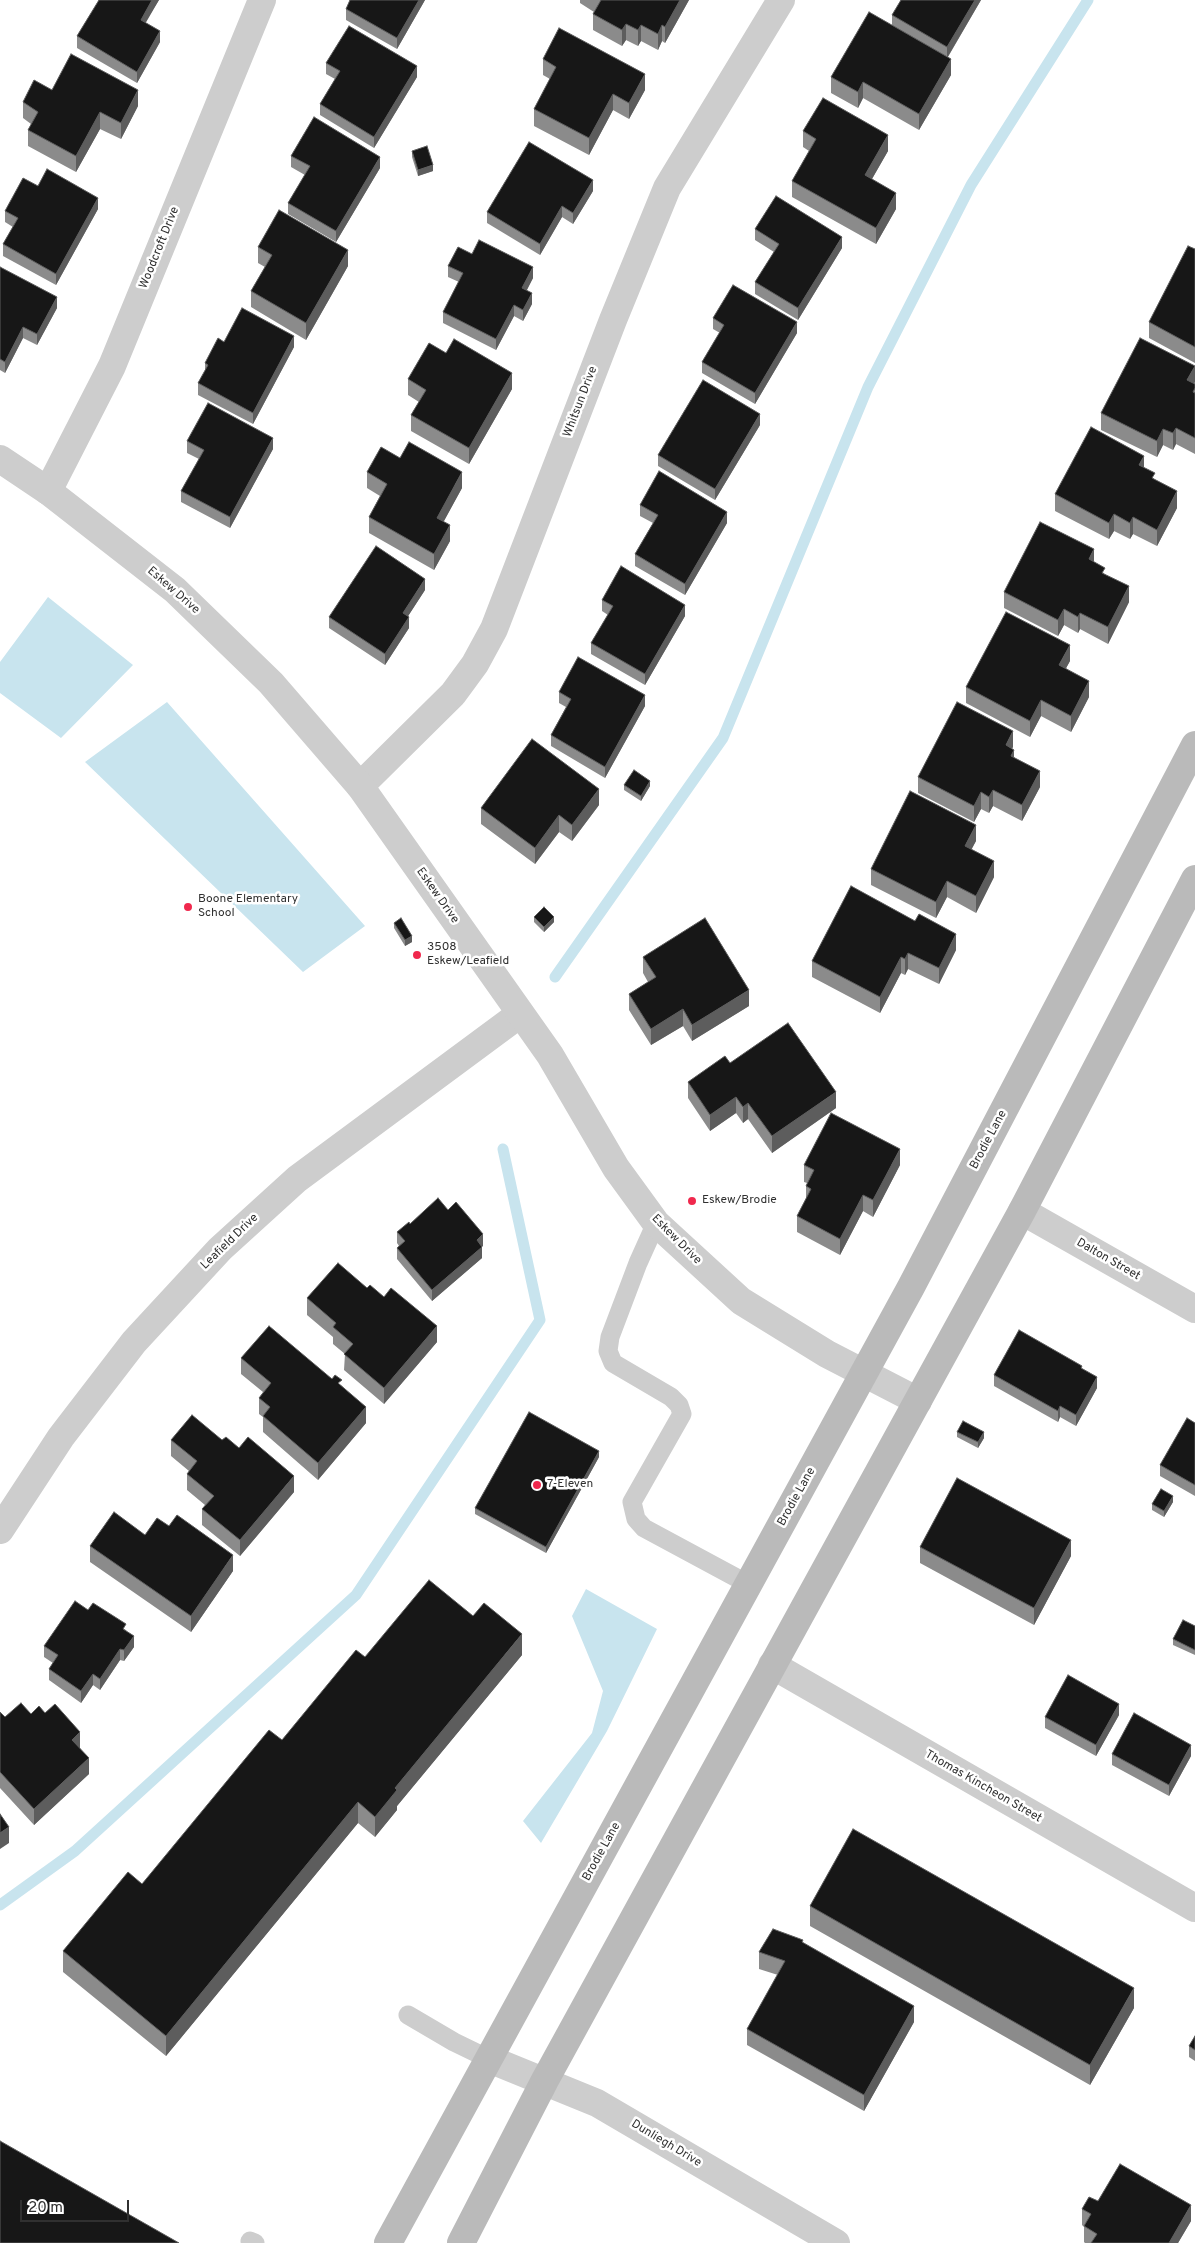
<!DOCTYPE html>
<html>
<head>
<meta charset="utf-8">
<style>
	body { margin:0 }
	#map { position:relative; width:1195px; height:2243px; overflow:hidden; background:#fff; font-family:Overpass,sans-serif }
	canvas { display:block }
	.scale { position:absolute; left:20px; top:2200px; width:109px; height:22px; box-sizing:border-box; border:2px solid #303030; border-top:0; padding-left:6px; font-size:15px; line-height:18px; white-space:nowrap; color:#303030; -webkit-text-stroke:4px #fff; paint-order:stroke }
</style>
</head>
<body>
<div id="map">
<canvas width="1195" height="2243"></canvas>
<div class="scale">20 m</div>
</div>
<script>
const c = document.querySelector('canvas').getContext('2d');
c.lineJoin = 'round';
function fillPath(path, color) { c.fillStyle = color; c.fill(path, 'evenodd'); }
const poly = rows => new Path2D(rows.map(r => 'M' + r).join(''));
function trace(path, color, width, dash) { c.strokeStyle = color; c.lineWidth = width; c.lineCap = dash ? 'butt' : 'round'; c.setLineDash(dash || []); c.stroke(path); }
function write(font, color, halo, rows, align = 'center') {
  c.font = font + ' Overpass,sans-serif'; c.lineWidth = 5; c.setLineDash([]); c.textBaseline = 'middle'; c.strokeStyle = halo; c.fillStyle = color; for (const [text, x, y, turn = 0] of rows) {
    c.save(); c.translate(x, y); c.rotate((+turn || 0) * Math.PI / 180); c.textAlign = isNaN(turn) ? turn : align; if (halo) c.strokeText(text, 0, 0); c.fillText(text, 0, 0); c.restore();
  }
}
fillPath(poly([
	[48,597,133,665,61,738,0,693,0,662],
	[167,702,365,926,303,972,85,762],
	[586,1589,657,1629,607,1731,541,1843,523,1821,592,1733,603,1691,572,1616]
]), '#c8e4ee');
trace(poly([
	[555,977,723,738,868,387,971,185,1088,0],
	[0,1905,75,1851,356,1595,540,1320,503,1149]
]), '#c8e4ee', 11);
trace(poly([
	[656,1223,638,1263,610,1337,608,1351,613,1363,671,1397,679,1405,682,1414,632,1502,636,1519,644,1528,748,1584],
	[408,2015,454,2042,489,2059],
	[250,2241,255,2243]
]), '#cdcdcd', 19);
trace(poly([
	[48,491,112,366,262,0],
	[360,786,453,694,475,664,494,629,613,320,667,188,781,0],
	[1022,1211,1195,1309],
	[0,1530,61,1437,134,1342,220,1249,297,1179,520,1014],
	[772,1665,1195,1908],
	[489,2059,597,2103,836,2243]
]), '#cdcdcd', 28);
trace(poly([
	[0,459,48,491,175,590,271,683,360,786,550,1055,616,1168,656,1223,741,1301,827,1354,918,1401]
]), '#cdcdcd', 28);
trace(poly([
	[388,2243,911,1287,1195,745],
	[461,2243,545,2080,1022,1211,1195,879]
]), '#bababa', 28);
fillPath(poly([
	[99,0,159,0,145,22,160,42,137,83,77,48,77,36],
	[350,0,425,0,397,49,346,20,346,9],
	[580,0,689,0,665,43,662,41,658,50,641,41,638,46,626,40,622,46,593,30,593,14,594,12,580,3],
	[981,0,948,57,951,75,919,130,863,98,858,108,831,93,831,77,892,25,892,15],
	[543,59,645,90,629,119,613,110,589,155,534,126,534,109,550,79,543,75],
	[326,63,417,77,374,148,320,115,320,104,335,79,326,74],
	[52,90,138,106,121,139,100,129,76,172,28,146,28,130,31,124,23,118,23,102],
	[803,131,888,151,872,179,896,209,876,244,792,197,792,181,809,151,803,147],
	[412,151,433,171,418,176,412,157],
	[291,156,380,168,336,242,288,214,288,203,305,175,291,167],
	[38,186,98,209,56,285,3,256,3,244,13,227,5,222,5,211],
	[593,191,573,224,562,217,540,255,487,223,487,212],
	[755,229,842,248,798,320,755,294,755,282,774,252,755,240],
	[258,247,348,266,306,340,251,307,251,291,265,267,258,263],
	[1195,249,1195,363,1149,338,1149,322],
	[472,254,533,278,527,290,532,304,523,321,514,316,496,350,443,323,443,312,459,282,448,277,448,266],
	[0,267,57,308,37,345,23,338,5,373,0,370],
	[713,318,797,333,755,404,702,373,702,362,720,333,713,329],
	[224,342,294,347,253,424,198,395,198,383,205,372,205,363],
	[446,353,512,389,469,464,411,431,411,415,419,402,408,395,408,379],
	[1195,382,1194,384,1195,384,1195,454,1176,444,1173,450,1163,445,1157,457,1101,430,1101,413],
	[760,425,715,500,658,466,658,455],
	[187,441,273,449,230,528,181,502,181,491,199,459,187,453],
	[400,458,462,488,443,522,450,541,434,570,369,533,369,517,380,496,367,488,367,472],
	[1144,468,1155,480,1177,508,1157,546,1133,534,1130,539,1114,531,1109,539,1055,511,1055,494],
	[640,505,727,523,685,595,635,566,635,554,653,523,640,516],
	[1094,562,1129,602,1108,644,1080,629,1078,633,1064,625,1058,636,1004,608,1004,592],
	[425,590,408,616,409,628,385,665,329,628,329,617],
	[602,600,685,616,645,685,591,654,591,643,608,615,602,611],
	[1070,661,1066,668,1089,697,1071,732,1041,716,1030,737,966,703,966,687],
	[559,692,645,706,605,778,551,746,551,735,566,707,559,703],
	[1013,747,1012,748,1014,757,1040,787,1022,821,993,806,989,813,981,809,974,822,918,793,918,777],
	[624,785,650,786,641,801,624,790],
	[599,805,572,841,559,832,535,864,481,824,481,808],
	[976,841,971,849,994,877,976,913,947,897,936,918,871,885,871,869],
	[851,886,956,950,939,984,908,969,905,975,901,973,880,1013,812,977,812,961],
	[534,917,554,922,544,932,534,922],
	[394,923,412,942,405,946,394,928],
	[643,957,749,1006,692,1041,683,1026,651,1045,629,1010,629,994,648,982,643,973],
	[730,1063,836,1108,772,1153,748,1119,743,1123,736,1113,710,1131,688,1098,688,1082],
	[804,1165,900,1165,873,1217,863,1211,840,1255,797,1232,797,1216,806,1199,806,1186,807,1183,804,1182],
	[448,1210,483,1246,482,1246,482,1258,432,1301,397,1259,397,1248,399,1246,397,1243,397,1232,410,1224],
	[367,1288,384,1297,437,1342,384,1404,344,1370,345,1354,333,1344,333,1337,307,1315,307,1298],
	[241,1358,332,1379,342,1386,366,1423,318,1480,263,1432,263,1417,259,1414,259,1398,263,1392,241,1374],
	[1082,1369,1097,1388,1076,1426,1060,1417,1058,1422,994,1386,994,1375],
	[1195,1423,1195,1496,1160,1476,1160,1465],
	[957,1432,984,1438,978,1448,957,1437],
	[171,1440,294,1492,240,1556,202,1525,202,1509,205,1505,187,1490,187,1474,189,1471,171,1456],
	[599,1457,546,1553,475,1514,475,1508],
	[1173,1502,1164,1517,1152,1510,1152,1504],
	[145,1535,233,1571,191,1632,90,1562,90,1546],
	[920,1547,1071,1556,1034,1625,920,1563],
	[88,1610,126,1630,134,1647,124,1661,120,1660,100,1690,93,1685,81,1703,49,1680,49,1669,53,1663,44,1657,44,1646],
	[1195,1626,1195,1655,1173,1645,1173,1639],
	[522,1655,397,1806,397,1810,375,1837,358,1823,166,2056,63,1972,63,1951,142,1884,282,1740,365,1657],
	[0,1712,5,1717,31,1714,80,1748,89,1774,34,1825,0,1788],
	[1119,1715,1096,1756,1045,1728,1045,1717],
	[1112,1754,1191,1756,1169,1796,1112,1765],
	[810,1906,1134,2008,1090,2085,810,1926],
	[803,1943,914,2022,864,2111,747,2045,747,2029,778,1975,759,1969,759,1952],
	[1195,2036,1195,2061,1189,2057,1189,2046],
	[1098,2201,1191,2221,1178,2243,1085,2243,1084,2242,1084,2227,1082,2225,1082,2209]
]), '#8b8b8b');
fillPath(poly([
	[152,0,159,0,141,31,141,20],
	[419,0,425,0,397,49,397,38],
	[680,0,689,0,665,43,665,27],
	[975,0,981,0,947,58,947,47],
	[626,24,626,40,622,46,622,30],
	[641,25,641,41,638,46,638,30],
	[662,25,662,41,658,50,658,34],
	[160,31,160,42,137,83,137,72],
	[951,59,951,75,919,130,919,114],
	[417,66,417,77,374,148,374,137],
	[645,74,645,90,629,119,629,103],
	[863,82,863,98,858,108,858,92],
	[138,90,138,106,121,139,121,123],
	[613,94,613,110,589,155,589,138],
	[100,112,100,129,76,172,76,156],
	[888,135,888,151,865,191,865,175],
	[380,157,380,168,336,242,336,231],
	[433,165,433,171,418,176,418,170],
	[593,180,593,191,573,224,573,213],
	[896,193,896,209,876,244,876,228],
	[98,198,98,209,56,285,56,274],
	[562,206,562,217,540,255,540,244],
	[842,237,842,248,798,320,798,308],
	[348,250,348,266,306,340,306,323],
	[533,267,533,278,522,299,522,288],
	[532,293,532,304,523,321,523,310],
	[57,297,57,308,37,345,37,334],
	[514,305,514,316,496,350,496,339],
	[797,322,797,333,755,404,755,393],
	[23,327,23,338,5,373,5,362],
	[294,336,294,347,253,424,253,413],
	[1195,366,1195,382,1187,396,1187,380],
	[512,373,512,389,469,464,469,448],
	[760,414,760,425,715,500,715,489],
	[1176,428,1176,444,1173,450,1173,433],
	[1163,429,1163,445,1157,457,1157,441],
	[273,438,273,449,230,528,230,517],
	[1144,456,1144,472,1139,465],
	[462,472,462,488,437,534,437,518],
	[1177,491,1177,508,1157,546,1157,530],
	[727,512,727,523,685,595,685,584],
	[1114,514,1114,531,1109,539,1109,523],
	[1133,517,1133,534,1130,539,1130,523],
	[450,525,450,541,434,570,434,554],
	[1094,549,1094,566,1089,559],
	[425,579,425,590,403,624,403,613],
	[1129,586,1129,602,1108,644,1108,627],
	[685,605,685,616,645,685,645,674],
	[1064,609,1064,625,1058,636,1058,620],
	[1080,613,1080,629,1078,633,1078,617],
	[409,617,409,628,385,665,385,654],
	[1070,645,1070,661,1059,681,1059,665],
	[1089,681,1089,697,1071,732,1071,716],
	[645,695,645,706,605,778,605,767],
	[1041,700,1041,716,1030,737,1030,721],
	[1013,731,1013,747,1006,761,1006,745],
	[1014,750,1014,766,1011,756],
	[1040,771,1040,787,1022,821,1022,805],
	[650,781,650,786,641,801,641,796],
	[599,789,599,805,572,841,572,825],
	[993,790,993,806,989,813,989,797],
	[981,792,981,809,974,822,974,806],
	[559,815,559,832,535,864,535,848],
	[976,825,976,841,965,862,965,846],
	[994,861,994,877,976,913,976,896],
	[947,881,947,897,936,918,936,902],
	[554,917,554,922,544,932,544,927],
	[956,934,956,950,939,984,939,968],
	[412,936,412,942,405,946,405,940],
	[908,953,908,969,905,975,905,959],
	[901,957,901,973,880,1013,880,997],
	[749,990,749,1006,692,1041,692,1025],
	[683,1009,683,1026,651,1045,651,1029],
	[836,1092,836,1108,772,1153,772,1136],
	[736,1097,736,1113,710,1131,710,1115],
	[748,1103,748,1119,743,1123,743,1107],
	[900,1149,900,1165,873,1217,873,1200],
	[863,1195,863,1211,840,1255,840,1239],
	[483,1234,483,1246,477,1251,477,1240],
	[482,1247,482,1258,432,1301,432,1290],
	[437,1326,437,1342,384,1404,384,1388],
	[1097,1377,1097,1388,1076,1426,1076,1415],
	[1060,1406,1060,1417,1058,1422,1058,1411],
	[366,1407,366,1423,318,1480,318,1463],
	[984,1432,984,1438,978,1448,978,1442],
	[599,1451,599,1457,546,1553,546,1547],
	[294,1476,294,1492,240,1556,240,1540],
	[1173,1496,1173,1502,1164,1517,1164,1511],
	[1071,1540,1071,1556,1034,1625,1034,1608],
	[233,1555,233,1571,191,1632,191,1616],
	[522,1634,522,1655,397,1806,397,1810,375,1837,375,1817,395,1788],
	[134,1636,134,1647,124,1661,124,1650],
	[120,1649,120,1660,100,1690,100,1679],
	[93,1674,93,1685,81,1703,81,1691],
	[1119,1704,1119,1715,1096,1756,1096,1745],
	[80,1732,80,1748,72,1756,72,1740],
	[1191,1745,1191,1756,1169,1796,1169,1785],
	[89,1758,89,1774,34,1825,34,1809],
	[358,1802,358,1823,166,2056,166,2036],
	[9,1827,9,1843,0,1849,0,1833],
	[1134,1988,1134,2008,1090,2085,1090,2065],
	[914,2006,914,2022,864,2111,864,2095],
	[1191,2205,1191,2221,1178,2243,1169,2243]
]), '#5d5d5d');
const building = poly([
	[99,0,152,0,141,20,160,31,137,72,77,36,99,0],
	[350,0,419,0,397,38,346,9,350,0],
	[601,0,680,0,665,27,662,25,658,34,641,25,638,30,626,24,622,30,593,14,601,0],
	[901,0,975,0,947,47,892,15,901,0],
	[869,12,951,59,919,114,863,82,858,92,831,77,869,12],
	[349,26,417,66,374,137,320,104,340,71,326,63,349,26],
	[559,28,645,74,629,103,613,94,589,138,534,109,556,67,543,59,559,28],
	[71,54,138,90,121,123,100,112,76,156,28,130,38,112,23,102,34,80,52,90,71,54],
	[823,98,888,135,865,175,896,193,876,228,792,181,816,139,803,131,823,98],
	[314,117,380,157,336,231,288,203,310,166,291,156,314,117],
	[529,142,593,180,573,213,562,206,540,244,487,212,529,142],
	[427,146,433,165,418,170,412,151,427,146],
	[47,169,98,198,56,274,3,244,18,218,5,211,23,178,38,186,47,169],
	[776,196,842,237,798,308,755,282,779,244,755,229,776,196],
	[279,210,348,250,306,323,251,291,272,255,258,247,279,210],
	[479,240,533,267,522,288,532,293,523,310,514,305,496,339,443,312,463,273,448,266,458,247,472,254,479,240],
	[1188,246,1195,249,1195,347,1149,322,1188,246],
	[0,267,57,297,37,334,23,327,5,362,0,359,0,267],
	[733,285,797,322,755,393,702,362,724,325,713,318,733,285],
	[242,308,294,336,253,413,198,383,208,365,205,363,218,338,224,342,242,308],
	[1140,338,1195,366,1187,380,1195,384,1195,388,1193,392,1195,393,1195,438,1176,428,1173,433,1163,429,1157,441,1101,413,1140,338],
	[454,339,512,373,469,448,411,415,426,390,408,379,429,343,446,353,454,339],
	[703,380,760,414,715,489,658,455,703,380],
	[208,403,273,438,230,517,181,491,204,450,187,441,208,403],
	[1091,427,1144,456,1139,465,1155,473,1152,478,1177,491,1157,530,1133,517,1130,523,1114,514,1109,523,1055,494,1091,427],
	[409,442,462,472,437,518,450,525,434,554,369,517,387,484,367,472,381,447,400,458,409,442],
	[659,471,727,512,685,584,635,554,658,515,640,505,659,471],
	[1040,522,1094,549,1089,559,1105,568,1102,573,1129,586,1108,627,1080,613,1078,617,1064,609,1058,620,1004,592,1040,522],
	[376,546,425,579,403,613,409,617,385,654,329,617,376,546],
	[621,566,685,605,645,674,591,643,613,606,602,600,621,566],
	[1006,612,1070,645,1059,665,1089,681,1071,716,1041,700,1030,721,966,687,1006,612],
	[578,657,645,695,605,767,551,735,571,699,559,692,578,657],
	[957,702,1013,731,1006,745,1014,750,1011,756,1040,771,1022,805,993,790,989,797,981,792,974,806,918,777,957,702],
	[532,739,599,789,572,825,559,815,535,848,481,808,532,739],
	[634,770,650,781,641,796,624,785,634,770],
	[910,791,976,825,965,846,994,861,976,896,947,881,936,902,871,869,910,791],
	[851,886,915,921,919,914,956,934,939,968,908,953,905,959,901,957,880,997,812,961,851,886],
	[544,907,554,917,544,927,534,917,544,907],
	[401,918,412,936,405,940,394,923,401,918],
	[705,918,749,990,692,1025,683,1009,651,1029,629,994,656,977,643,957,705,918],
	[788,1023,836,1092,772,1136,748,1103,743,1107,736,1097,710,1115,688,1082,725,1056,730,1063,788,1023],
	[831,1113,900,1149,873,1200,863,1195,840,1239,797,1216,811,1189,806,1186,814,1170,804,1165,831,1113],
	[438,1198,448,1210,456,1202,483,1234,477,1240,482,1247,432,1290,397,1248,405,1241,397,1232,409,1222,410,1224,438,1198],
	[338,1263,367,1288,370,1285,384,1297,391,1288,437,1326,384,1388,344,1354,353,1344,333,1327,336,1323,307,1298,338,1263],
	[269,1326,332,1379,335,1375,342,1380,338,1383,366,1407,318,1463,263,1416,270,1407,259,1398,271,1383,241,1358,269,1326],
	[1019,1330,1082,1366,1081,1368,1097,1377,1076,1415,1060,1406,1058,1411,994,1375,1019,1330],
	[529,1412,599,1451,546,1547,475,1508,529,1412],
	[192,1415,222,1440,226,1437,239,1448,248,1437,294,1476,240,1540,202,1509,214,1496,187,1474,197,1461,171,1440,192,1415],
	[1187,1418,1195,1423,1195,1485,1160,1465,1187,1418],
	[963,1421,984,1432,978,1442,957,1432,963,1421],
	[957,1478,1071,1540,1034,1608,920,1547,957,1478],
	[1161,1489,1173,1496,1164,1511,1152,1504,1161,1489],
	[114,1512,145,1535,157,1518,169,1526,177,1515,233,1555,191,1616,90,1546,114,1512],
	[429,1580,473,1616,484,1603,522,1634,395,1788,397,1790,375,1817,358,1802,166,2036,63,1951,128,1872,142,1884,269,1730,282,1740,356,1650,365,1657,429,1580],
	[75,1601,88,1610,93,1603,126,1624,123,1629,134,1636,124,1650,120,1649,100,1679,93,1674,81,1691,49,1669,58,1655,44,1646,75,1601],
	[1183,1620,1195,1626,1195,1650,1173,1639,1183,1620],
	[1068,1675,1119,1704,1096,1745,1045,1717,1068,1675],
	[21,1703,31,1714,39,1706,45,1713,55,1704,80,1732,72,1740,89,1758,34,1809,0,1772,0,1712,5,1717,21,1703],
	[1134,1713,1191,1745,1169,1785,1112,1754,1134,1713],
	[0,1814,9,1827,0,1833,0,1814],
	[853,1829,1134,1988,1090,2065,810,1906,853,1829],
	[773,1929,803,1940,802,1942,914,2006,864,2095,747,2029,785,1961,759,1952,773,1929],
	[1195,2036,1195,2050,1189,2046,1195,2036],
	[0,2141,179,2243,0,2243,0,2141],
	[1120,2164,1191,2205,1169,2243,1091,2243,1097,2234,1084,2226,1091,2214,1082,2209,1089,2197,1098,2201,1120,2164]
]);
fillPath(building, '#171717');
trace(building, '#5d5d5d', 1);
for (const [x, y, r, color] of [
	[188,907,5,"#f0284d"],
	[417,955,5,"#f0284d"],
	[692,1201,5,"#f0284d"],
	[537,1485,5,"#f0284d"]
]) { const dot = new Path2D(); dot.arc(x, y, r, 0, 2 * Math.PI); c.fillStyle = color; c.fill(dot); trace(dot, '#fff', 2); }
write('12px', '#303030', '#fff', [
	["Woodcroft Drive",160,248,-68],
	["Whitsun Drive",581,402,-69],
	["Eskew Drive",173,591,41],
	["Eskew Drive",437,896,55],
	["Brodie Lane",989,1140,-62],
	["Eskew Drive",676,1240,45],
	["Leafield Drive",230,1242,-44],
	["Dalton Street",1108,1260,30],
	["Brodie Lane",797,1497,-61],
	["Thomas Kincheon Street",983,1787,30],
	["Brodie Lane",602,1852,-61],
	["Dunliegh Drive",666,2144,31]
]);
write('12px', '#303030', '#fff', [
	["Boone Elementary",198,900],
	["School",198,914],
	["3508",427,948],
	["Eskew/Leafield",427,962],
	["Eskew/Brodie",702,1201],
	["7-Eleven",547,1485]
], 'left');
</script>
</body>
</html>
